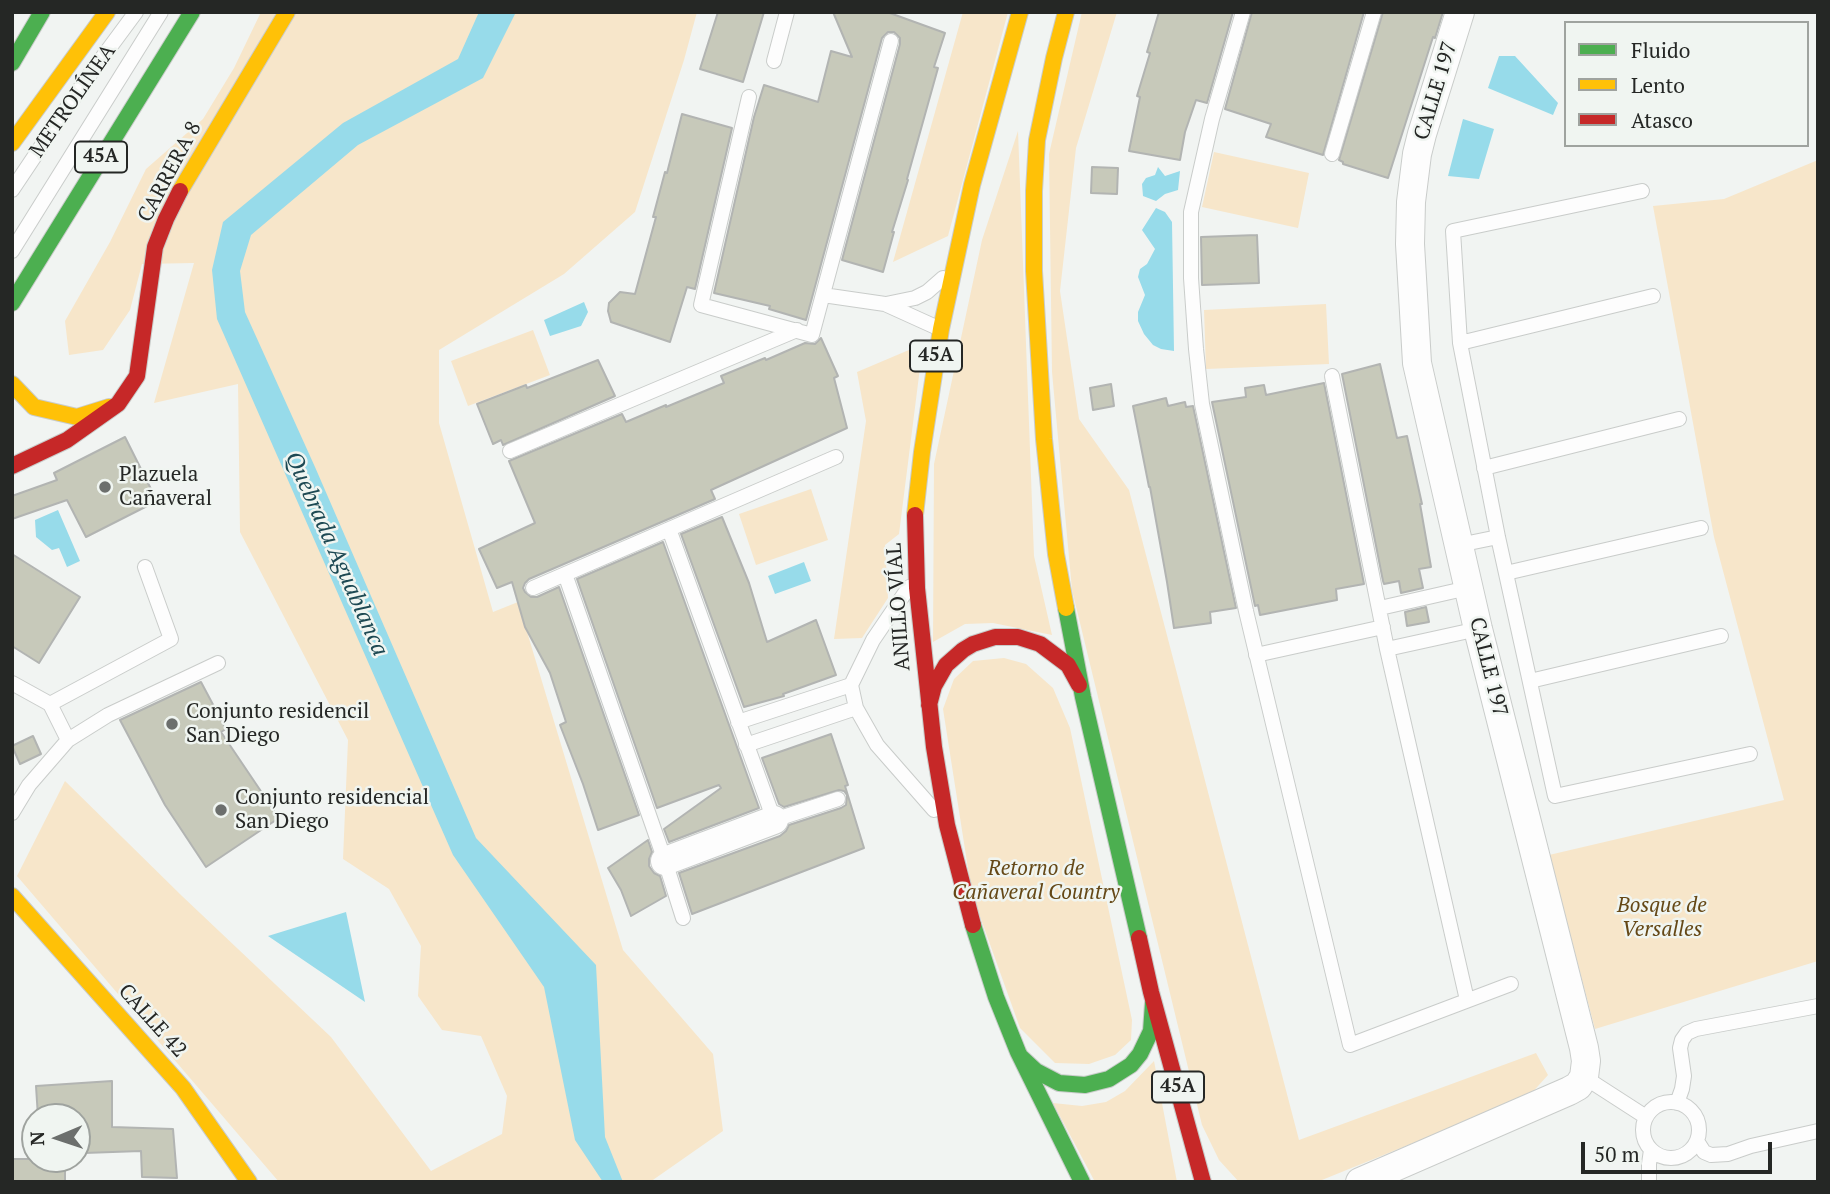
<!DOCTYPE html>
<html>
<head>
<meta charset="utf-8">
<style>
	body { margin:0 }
	#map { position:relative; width:1830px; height:1194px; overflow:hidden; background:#f1f4f2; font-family:"PT Serif",serif }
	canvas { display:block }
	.frame { position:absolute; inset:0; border:14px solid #252725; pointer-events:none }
	.legend { position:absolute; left:1564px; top:21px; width:245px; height:126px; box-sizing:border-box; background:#f0f5f1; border:2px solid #9fa39f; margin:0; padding:9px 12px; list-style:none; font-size:21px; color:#252725 }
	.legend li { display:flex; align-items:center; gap:14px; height:35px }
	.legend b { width:35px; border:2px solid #9fa39f }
	.north { position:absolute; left:21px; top:1103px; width:70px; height:70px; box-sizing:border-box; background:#f0f5f1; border:2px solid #9fa39f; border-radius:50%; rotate:268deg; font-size:19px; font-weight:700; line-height:28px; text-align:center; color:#252725 }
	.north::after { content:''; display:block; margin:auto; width:24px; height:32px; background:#6c6f6d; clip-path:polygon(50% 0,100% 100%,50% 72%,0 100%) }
	.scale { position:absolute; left:1581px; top:1142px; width:191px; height:32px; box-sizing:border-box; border:4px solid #252725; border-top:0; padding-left:9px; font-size:21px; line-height:24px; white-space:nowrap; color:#252725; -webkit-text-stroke:5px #f0f5f1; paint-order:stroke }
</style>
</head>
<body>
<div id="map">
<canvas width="1830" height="1194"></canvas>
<div class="frame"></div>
<ul class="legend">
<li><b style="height:9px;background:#4caf50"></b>Fluido</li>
<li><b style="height:9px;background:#ffc107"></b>Lento</li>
<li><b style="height:9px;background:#c62828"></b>Atasco</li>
</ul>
<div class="north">N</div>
<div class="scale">50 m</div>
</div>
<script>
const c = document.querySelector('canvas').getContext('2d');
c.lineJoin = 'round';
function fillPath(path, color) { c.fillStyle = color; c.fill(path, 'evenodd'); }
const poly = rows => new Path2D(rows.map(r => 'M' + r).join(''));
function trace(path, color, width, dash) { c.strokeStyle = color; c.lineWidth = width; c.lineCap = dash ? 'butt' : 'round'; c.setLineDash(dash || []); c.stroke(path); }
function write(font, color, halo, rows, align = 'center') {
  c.font = font + ' "PT Serif",serif'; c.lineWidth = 5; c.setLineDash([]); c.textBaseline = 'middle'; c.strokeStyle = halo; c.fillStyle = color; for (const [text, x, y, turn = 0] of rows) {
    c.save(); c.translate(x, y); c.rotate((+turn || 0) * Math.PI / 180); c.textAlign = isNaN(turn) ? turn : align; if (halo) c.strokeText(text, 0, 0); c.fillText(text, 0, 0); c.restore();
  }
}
fillPath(poly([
	[261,12,697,12,684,60,635,212,564,274,439,350,439,423,493,612,518,602,623,950,713,1054,723,1131,650,1182,279,1182,17,876,65,781,182,896,331,1037,431,1171,502,1134,507,1096,481,1036,442,1030,418,996,421,946,389,889,343,859,348,740,240,532,238,384,154,403,194,263,142,264,130,310,103,350,69,355,65,321,110,242,146,169,203,119,234,68],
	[963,12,1008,12,948,236,893,262],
	[1082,12,1117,12,1076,148,1060,291,1079,419,1129,490,1299,1140,1536,1053,1548,1075,1529,1096,1317,1182,1239,1182,1219,1160,1202,1125,1072,590,1052,372,1049,154],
	[1018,131,1034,556,1052,635,993,623,965,624,933,642,934,464,982,240],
	[1214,152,1309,173,1298,228,1202,207],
	[1818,160,1818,961,1595,1029,1549,855,1784,800,1714,537,1653,206,1724,199],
	[1326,304,1329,364,1206,369,1204,310],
	[533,330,550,375,468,406,451,361],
	[923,344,899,534,885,545,888,598,862,638,834,639,866,421,857,372],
	[811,489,828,540,756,565,739,514],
	[1004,658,1026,664,1053,688,1070,728,1132,1020,1131,1040,1115,1055,1089,1064,1055,1063,1020,1028,972,894,943,709,954,679,973,661],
	[1154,1061,1177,1182,1095,1182,1053,1103,1082,1106,1106,1102,1125,1091]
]), '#f7e6ca');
fillPath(poly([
	[479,12,516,12,483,78,358,145,251,235,240,271,245,312,315,467,476,838,596,965,605,1137,623,1182,603,1182,575,1140,544,987,453,855,217,319,212,270,223,222,343,123,458,59],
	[1499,56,1515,56,1558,103,1553,115,1488,88],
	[1463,119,1494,129,1479,179,1448,176],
	[1158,167,1165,176,1180,171,1178,190,1165,194,1156,201,1143,196,1142,184,1146,178,1155,175],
	[1156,208,1165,212,1172,222,1174,351,1161,349,1153,345,1144,334,1138,321,1138,312,1145,295,1138,277,1140,269,1147,264,1155,249,1142,230],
	[584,302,588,312,581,326,550,336,544,320],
	[58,510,80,561,67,567,59,548,52,550,36,537,35,520],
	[804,562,811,581,775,594,768,576],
	[346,912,365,1002,268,936]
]), '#97dbea');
const building = poly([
	[718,12,764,12,743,82,700,69,718,12],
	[833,12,887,12,945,33,934,67,938,68,907,179,908,180,892,232,894,232,883,272,842,260,900,44,900,38,894,32,888,32,882,38,806,320,769,309,770,306,714,293,754,117,764,85,818,102,831,51,852,57,833,12],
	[1159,12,1233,12,1207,103,1196,100,1185,132,1180,160,1129,151,1140,97,1137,96,1150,53,1147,52,1159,12],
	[1252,12,1364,12,1323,155,1266,137,1271,124,1225,109,1252,12],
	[1383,12,1443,12,1435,38,1433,37,1388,178,1343,164,1343,162,1339,160,1383,12],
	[682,114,732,128,695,289,687,287,670,342,611,322,608,311,609,303,620,292,635,294,656,217,653,217,665,172,667,173,682,114],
	[1092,167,1118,168,1117,194,1091,193,1092,167],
	[1257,235,1259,283,1202,285,1201,237,1257,235],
	[821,338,838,376,834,378,847,428,711,490,715,499,529,579,525,583,523,588,525,592,531,597,537,597,559,587,639,815,598,830,583,784,560,725,566,722,550,673,525,627,512,582,497,588,479,549,535,523,509,461,622,414,626,422,666,405,666,407,724,383,721,376,765,358,766,360,805,343,815,344,821,338],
	[598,360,615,396,503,445,501,440,493,444,477,404,526,385,527,388,598,360],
	[1380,364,1397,438,1407,436,1422,504,1420,504,1431,567,1419,569,1423,588,1401,593,1399,581,1384,584,1383,581,1342,374,1380,364],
	[1324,383,1364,584,1336,589,1337,600,1260,615,1258,605,1255,606,1212,402,1246,397,1245,388,1264,385,1266,395,1324,383],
	[1111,384,1114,406,1093,410,1090,388,1111,384],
	[1166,398,1168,406,1185,402,1186,407,1193,406,1236,608,1210,612,1211,623,1174,628,1167,582,1150,487,1149,487,1133,406,1166,398],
	[125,437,157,501,86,537,67,500,12,519,12,496,57,480,54,473,125,437],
	[722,517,749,583,767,642,816,620,836,675,783,694,784,696,744,707,681,534,722,517],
	[663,542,759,808,669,842,664,829,721,788,719,785,657,808,577,579,663,542],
	[12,554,80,597,39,663,12,646,12,554],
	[1426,607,1429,622,1407,626,1405,612,1426,607],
	[201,682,226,729,221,732,279,818,206,867,165,805,120,720,201,682],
	[831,734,848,785,845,786,864,848,692,914,679,873,780,836,786,831,789,825,841,808,846,805,847,795,844,791,839,790,784,807,779,804,762,758,831,734],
	[33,736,41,754,20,764,12,746,33,736],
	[648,840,652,852,649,859,649,866,654,873,660,876,666,896,631,916,621,890,608,868,648,840],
	[112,1081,112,1127,173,1129,177,1178,142,1177,141,1151,84,1153,82,1117,38,1117,36,1086,112,1081],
	[12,1159,65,1159,65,1182,12,1182,12,1159]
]);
fillPath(building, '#c7c9ba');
trace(building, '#b2b4b2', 2);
const lane = poly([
	[1243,12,1212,119,1191,212,1191,278,1196,349,1202,404,1246,611,1350,1045,1511,984],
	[774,61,787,12],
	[749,97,701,305,812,335,891,41],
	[1332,154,1374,12],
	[12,190,85,81,136,12],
	[1642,191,1453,231,1460,343,1498,537,1555,796,1750,754],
	[12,251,161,12],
	[823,295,885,304,938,328],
	[886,304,915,298,927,292,943,278],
	[1460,343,1653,296],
	[1332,376,1387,649,1467,1000],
	[510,451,797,330],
	[1484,468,1679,419],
	[669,529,774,820,838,799],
	[1459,545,1498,537],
	[1506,573,1701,528],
	[565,574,665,861,683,918],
	[909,587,873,640,851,685,856,708,877,745,934,810],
	[533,588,836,457],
	[1380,608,1468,588],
	[1387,649,1478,629],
	[1256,655,1383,627],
	[1530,681,1721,636],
	[12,683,50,704,68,740],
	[50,704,171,639,145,567],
	[738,722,851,685],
	[746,745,856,708],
	[12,813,29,785,68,740,108,715,218,663],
	[1584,1077,1646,1117],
	'1643 1130a28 28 0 1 1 56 0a28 28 0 1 1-56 0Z',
	[1677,1103,1682,1089,1684,1076,1680,1048,1682,1040,1687,1033,1696,1029,1818,1006],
	[1697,1141,1704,1152,1711,1155,1728,1154,1751,1146,1818,1131],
	[1649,1182,1649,1164,1651,1150]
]);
const street = poly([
	[665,861,774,820],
	[1360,1182,1569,1091,1578,1086,1584,1077,1586,1061,1584,1048,1478,629,1417,363,1410,244,1411,202,1417,154,1422,134,1460,12]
]);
const fast = poly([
	[12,63,42,12],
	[12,303,192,12],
	[1066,608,1083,697,1139,938],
	[973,925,996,997,1018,1052,1082,1182],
	[1021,1057,1036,1071,1059,1083,1085,1085,1109,1079,1131,1065,1140,1054,1151,1031,1153,1003]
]);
const slow = poly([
	[1066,12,1054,58,1037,140,1034,191,1034,271,1044,439,1056,554,1066,608],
	[12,143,107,12],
	[180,191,287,12],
	[12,384,34,407,77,417,109,407],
	[915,515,922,452,941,329,972,185,1020,12],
	[12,896,183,1088,249,1182]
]);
const jam = poly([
	[12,466,67,440,118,404,137,376,155,247,166,219,180,191],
	[915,515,917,588,934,747,947,825,973,925],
	[929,705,934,686,946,665,963,650,973,644,995,637,1018,637,1040,644,1068,665,1079,685],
	[1139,938,1151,992,1203,1182]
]);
trace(lane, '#c9ccca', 16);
trace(street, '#c9ccca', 30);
trace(fast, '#c9ccca', 18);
trace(slow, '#c9ccca', 18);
trace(jam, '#c9ccca', 18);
trace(lane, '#fdfdfd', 14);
trace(street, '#fdfdfd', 28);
trace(fast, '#4caf50', 16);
trace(slow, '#ffc107', 16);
trace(jam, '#c62828', 16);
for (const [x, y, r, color] of [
	[105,487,7,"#6c6f6d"],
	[172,724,7,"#6c6f6d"],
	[221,810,7,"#6c6f6d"]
]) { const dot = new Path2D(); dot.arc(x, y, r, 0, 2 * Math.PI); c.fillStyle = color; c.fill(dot); trace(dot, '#f0f5f1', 2.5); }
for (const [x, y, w] of [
	[101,157,52],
	[936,356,52],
	[1178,1087,52]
]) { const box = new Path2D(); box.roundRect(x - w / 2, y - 15.5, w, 31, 5); c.fillStyle = '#f0f5f1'; c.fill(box); trace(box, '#252725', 2); }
write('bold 19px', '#252725', null, [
	["45A",101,157],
	["45A",936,356],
	["45A",1178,1087]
]);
write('21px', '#252725', '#f0f5f1', [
	["CALLE 197",1436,91,-73],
	["METROLÍNEA",73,101,-55],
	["CARRERA 8",170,172,-62],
	["ANILLO VÍAL",899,607,-94],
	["CALLE 197",1488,667,76],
	["CALLE 42",152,1021,48]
]);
write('21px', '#252725', '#f0f5f1', [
	["Plazuela",119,475],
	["Cañaveral",119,499],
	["Conjunto residencil",186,712],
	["San Diego",186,736],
	["Conjunto residencial",235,798],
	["San Diego",235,822]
], 'left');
write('italic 21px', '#654816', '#f0f5f1', [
	["Retorno de",1036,869],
	["Cañaveral Country",1036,893],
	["Bosque de",1662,906],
	["Versalles",1662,930]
]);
write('italic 23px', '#1d4953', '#f0f5f1', [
	["Quebrada Aguablanca",336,554,66]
]);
</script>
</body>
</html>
